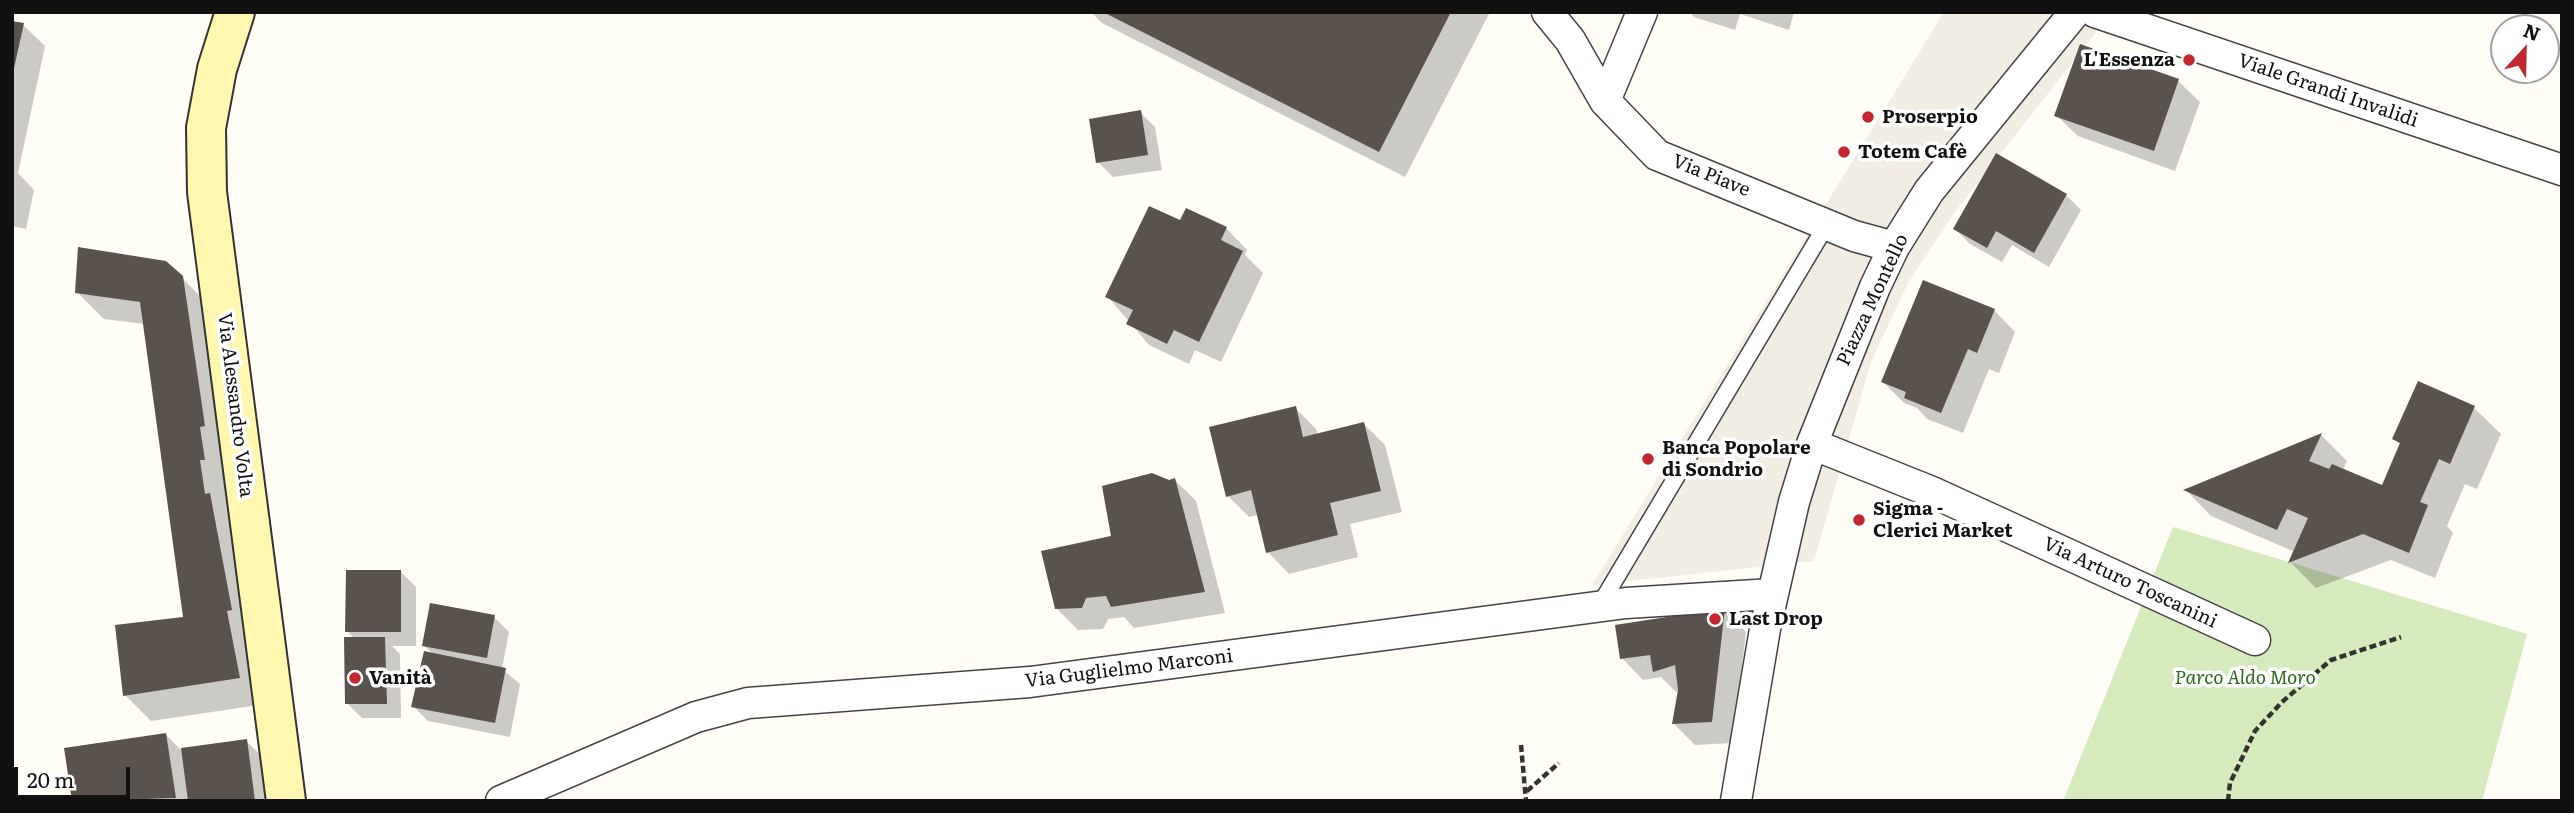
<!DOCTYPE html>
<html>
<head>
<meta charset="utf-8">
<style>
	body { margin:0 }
	#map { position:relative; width:2574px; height:813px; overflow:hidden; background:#fffdf5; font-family:Literata,serif }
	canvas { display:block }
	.frame { position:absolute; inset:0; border:14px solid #111; pointer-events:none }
	.north { position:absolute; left:2490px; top:14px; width:70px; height:70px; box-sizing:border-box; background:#fff; border:2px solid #a0a0a0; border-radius:50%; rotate:22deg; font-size:19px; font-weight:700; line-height:28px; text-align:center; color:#111 }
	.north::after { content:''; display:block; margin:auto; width:24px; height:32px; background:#c4262e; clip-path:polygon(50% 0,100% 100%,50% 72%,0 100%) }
	.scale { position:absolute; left:14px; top:767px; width:116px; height:32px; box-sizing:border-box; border:4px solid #111; border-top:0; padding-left:9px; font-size:21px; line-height:24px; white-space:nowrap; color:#111; -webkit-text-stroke:5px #fff; paint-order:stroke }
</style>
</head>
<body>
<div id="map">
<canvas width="2574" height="813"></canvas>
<div class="frame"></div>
<div class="north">N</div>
<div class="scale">20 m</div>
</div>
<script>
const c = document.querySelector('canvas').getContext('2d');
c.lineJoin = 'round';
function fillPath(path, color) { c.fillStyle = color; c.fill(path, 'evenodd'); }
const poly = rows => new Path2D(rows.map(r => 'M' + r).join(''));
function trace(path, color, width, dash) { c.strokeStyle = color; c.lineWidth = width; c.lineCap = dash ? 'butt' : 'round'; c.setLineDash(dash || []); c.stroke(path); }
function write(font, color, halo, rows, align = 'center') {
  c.font = font + ' Literata,serif'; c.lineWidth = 7; c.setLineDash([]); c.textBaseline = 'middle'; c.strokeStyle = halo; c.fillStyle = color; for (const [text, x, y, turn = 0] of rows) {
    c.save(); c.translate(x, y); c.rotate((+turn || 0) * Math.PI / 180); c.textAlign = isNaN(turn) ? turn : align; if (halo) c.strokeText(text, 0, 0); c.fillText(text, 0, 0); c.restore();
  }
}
fillPath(poly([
	[2173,527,2527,634,2482,801,2063,801]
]), '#d5ebbd');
fillPath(poly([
	[1944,12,2112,12,1955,212,1908,283,1871,362,1814,561,1592,585]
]), '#f1ede2');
fillPath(poly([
	[1091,12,1490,12,1405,177,1102,23],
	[1690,12,1794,12,1789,30,1740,14,1735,30,1694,17],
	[12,22,23,25,45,46,18,173,34,190,26,229,12,226],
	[2081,46,2178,81,2200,102,2175,171,2078,136,2056,115],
	[1140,112,1155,127,1162,170,1113,177,1098,162],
	[1996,156,2066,195,2081,210,2049,267,2012,245,2002,262,1970,244,1955,229],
	[1181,223,1226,228,1247,250,1245,255,1263,273,1221,362,1195,350,1189,364,1149,345,1108,297],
	[182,278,209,305,230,486,225,486,229,514,236,521,266,704,151,721,125,695,185,619,144,324,104,319,77,292],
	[1994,310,2015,332,1999,373,1989,369,1963,433,1927,419,1917,408,1904,403,1883,382],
	[2418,383,2474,408,2501,434,2477,489,2465,484,2447,526,2453,533,2435,578,2391,560,2316,588,2290,562,2295,552,2211,516,2186,490,2321,435,2347,461,2343,470,2383,488,2401,445,2394,439],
	[1295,408,1316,429,1318,435,1364,424,1385,445,1402,512,1350,524,1358,557,1289,574,1268,552,1258,515,1249,517,1228,496],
	[1175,480,1196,501,1225,613,1134,628,1124,617,1108,619,1103,629,1078,630,1056,608,1113,538,1169,481],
	[401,572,416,587,416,646,392,646,400,654,401,718,362,718,347,703,355,639,347,631],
	[1725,610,1746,632,1733,743,1695,745,1674,724,1680,691,1676,692,1661,677,1643,680,1622,658],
	[494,617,509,632,502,669,520,684,510,737,428,721,413,706,434,655,424,645],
	[166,735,184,753,246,741,268,762,273,801,74,801]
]), '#0003');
fillPath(poly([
	[1103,12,1451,12,1379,152],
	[12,21,24,23,13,73,12,73],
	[2080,44,2179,79,2154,151,2054,116],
	[1141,110,1148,155,1096,163,1089,119],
	[1996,153,2067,194,2034,253,1996,231,1987,248,1953,229],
	[1149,206,1180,220,1186,208,1227,227,1221,240,1243,251,1199,342,1174,330,1167,344,1126,324,1133,310,1105,297],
	[78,247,166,261,183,276,205,426,200,427,205,460,200,460,205,494,210,493,232,610,227,611,240,678,123,696,115,625,183,617,140,302,75,293],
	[1923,280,1995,309,1977,353,1968,349,1941,413,1904,398,1906,392,1881,382],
	[2418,381,2475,406,2450,464,2439,459,2420,502,2428,505,2409,553,2363,534,2288,563,2308,518,2287,509,2277,530,2183,490,2322,433,2309,461,2329,469,2332,464,2382,485,2400,443,2392,439],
	[1296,406,1303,437,1364,422,1381,491,1330,503,1338,535,1266,553,1251,490,1226,497,1209,427],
	[1152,473,1169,480,1175,478,1205,592,1111,607,1106,596,1086,598,1082,608,1055,609,1041,551,1111,536,1102,486],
	[346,570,401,570,401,632,345,632],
	[430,603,495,615,487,658,422,646],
	[1725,608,1712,722,1672,724,1678,690,1675,665,1653,672,1650,655,1620,659,1615,625],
	[344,637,385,637,387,704,345,704],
	[424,651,506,668,495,723,411,707],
	[166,733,176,798,72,801,64,748],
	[247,739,255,801,188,801,181,748]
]), '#5a524d');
const lane = poly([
	[1598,608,1827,224]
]);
const street = poly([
	[1547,12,1570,40,1605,101,1657,155,1854,236,1894,247],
	[2095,12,2562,170],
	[1605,101,1642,12],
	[1812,444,1932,492,2255,640],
	[501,801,696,717,748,703,1030,682,1626,603,1772,594],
	[1736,801,1765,629,1794,502,1812,444,1875,287,1894,247,1929,191,2075,12]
]);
const secondary = poly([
	[235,12,217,69,206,128,207,192,286,801]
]);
trace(lane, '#444', 19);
trace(street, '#444', 33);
trace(secondary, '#333', 42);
trace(poly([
	[1521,745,1526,801],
	[1527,791,1559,763],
	[2228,801,2230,783,2255,731,2282,702,2331,660,2401,637]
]), '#333', 4.5, [7, 3.5]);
trace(lane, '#fff', 16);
trace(street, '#fff', 30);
trace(secondary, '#fff6b0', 38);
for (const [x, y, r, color] of [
	[2189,60,7,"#c4262e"],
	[1868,117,7,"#c4262e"],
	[1844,152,7,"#c4262e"],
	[1648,459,7,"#c4262e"],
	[1859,520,7,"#c4262e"],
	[1715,619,7,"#c4262e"],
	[355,678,7,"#c4262e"]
]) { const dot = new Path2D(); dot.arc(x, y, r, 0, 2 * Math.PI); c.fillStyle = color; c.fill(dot); trace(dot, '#fff', 2.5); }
write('bold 19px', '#111', '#fff', [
	["L'Essenza",2175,60,"right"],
	["Proserpio",1882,117],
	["Totem Cafè",1858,152],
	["Banca Popolare",1662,448],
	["di Sondrio",1662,470],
	["Sigma -",1873,509],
	["Clerici Market",1873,531],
	["Last Drop",1729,619],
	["Vanità",369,678]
], 'left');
write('19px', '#111', '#fff', [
	["Viale Grandi Invalidi",2328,91,19],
	["Via Piave",1711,176,22],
	["Piazza Montello",1873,300,-65],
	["Via Alessandro Volta",235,405,83],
	["Via Arturo Toscanini",2130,583,25],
	["Via Guglielmo Marconi",1129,669,-7]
]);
write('italic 19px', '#2f6b1f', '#fff', [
	["Parco Aldo Moro",2245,678]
]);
</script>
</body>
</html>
